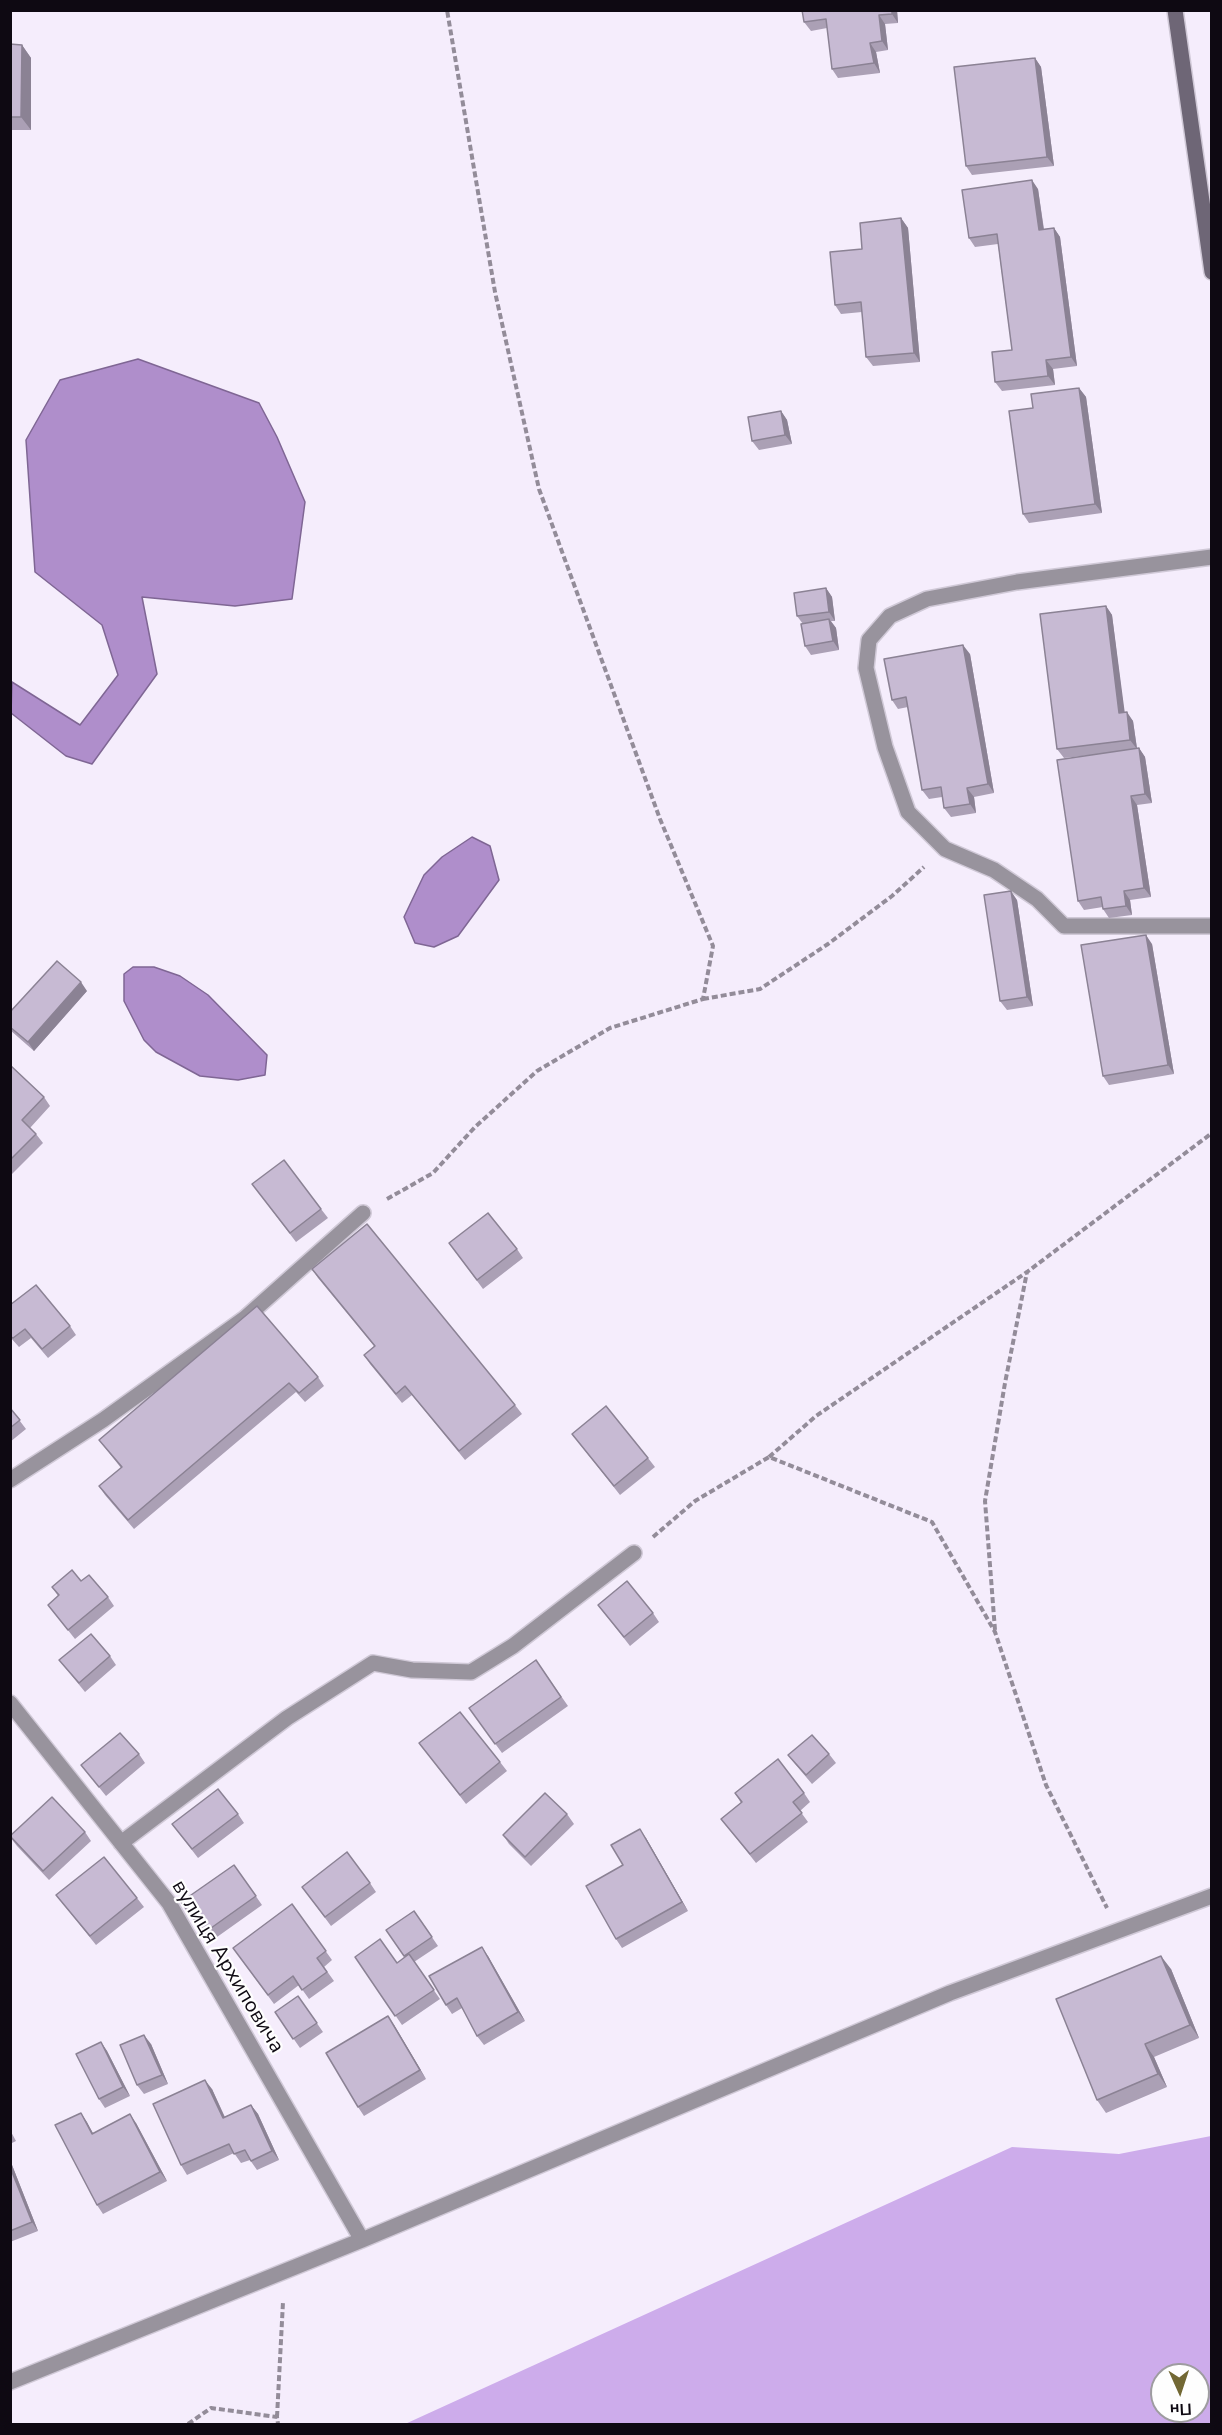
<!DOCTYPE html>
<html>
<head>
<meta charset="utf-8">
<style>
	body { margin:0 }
	#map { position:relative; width:1222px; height:2435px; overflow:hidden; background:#f5edfc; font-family:"Nunito Sans",sans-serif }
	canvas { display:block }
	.frame { position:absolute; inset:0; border:12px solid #0e0912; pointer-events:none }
	.north { position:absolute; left:1150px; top:2363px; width:60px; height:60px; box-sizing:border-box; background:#fefefe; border:2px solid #9e9ca0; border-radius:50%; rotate:177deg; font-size:16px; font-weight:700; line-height:24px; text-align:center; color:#0e0912 }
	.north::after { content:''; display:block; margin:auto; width:21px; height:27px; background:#726834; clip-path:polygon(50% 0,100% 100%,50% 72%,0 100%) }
</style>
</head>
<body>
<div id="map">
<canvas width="1222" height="2435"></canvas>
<div class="frame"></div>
<div class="north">Пн</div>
</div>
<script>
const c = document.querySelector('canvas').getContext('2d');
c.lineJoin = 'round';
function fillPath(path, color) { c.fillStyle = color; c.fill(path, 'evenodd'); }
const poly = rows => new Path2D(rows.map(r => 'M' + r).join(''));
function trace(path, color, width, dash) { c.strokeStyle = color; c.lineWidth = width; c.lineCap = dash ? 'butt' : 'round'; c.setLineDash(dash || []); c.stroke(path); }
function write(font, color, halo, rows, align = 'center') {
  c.font = font + ' "Nunito Sans",sans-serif'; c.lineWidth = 4.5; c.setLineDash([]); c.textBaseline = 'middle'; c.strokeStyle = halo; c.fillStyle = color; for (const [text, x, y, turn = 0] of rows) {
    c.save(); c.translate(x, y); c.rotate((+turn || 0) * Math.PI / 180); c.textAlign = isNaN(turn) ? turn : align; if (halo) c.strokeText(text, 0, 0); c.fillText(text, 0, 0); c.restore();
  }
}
fillPath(poly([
	[1211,2136,1211,2424,405,2424,1012,2147,1119,2154],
	[1162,2375,1198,2375,1198,2411,1162,2411]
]), '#cdaceb');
const water = poly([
	[138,359,259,403,277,437,305,502,292,599,235,606,142,597,157,674,92,764,66,756,11,713,12,682,80,725,118,675,102,625,35,572,26,440,60,380,138,359],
	[472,837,490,846,499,880,458,936,434,947,415,943,404,917,424,875,442,857,472,837],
	[133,967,154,967,180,976,208,995,267,1055,265,1075,238,1080,200,1076,156,1052,144,1040,124,1001,124,974,133,967]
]);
fillPath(water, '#af8ecb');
trace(water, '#7f6694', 1.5);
const minor = poly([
	[1212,557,1017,582,927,599,890,616,869,640,866,668,885,747,908,812,945,849,994,870,1037,899,1064,926,1212,926],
	[10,1480,103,1420,245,1318,363,1213],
	[10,1703,169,1903,362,2240],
	[121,1843,287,1718,373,1663,412,1670,471,1672,513,1646,634,1553],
	[10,2382,362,2240,950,1993,1212,1896]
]);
const secondary = poly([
	[1175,10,1212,272]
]);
trace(minor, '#d0c9d7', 18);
trace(secondary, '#d0c9d7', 18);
trace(poly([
	[703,999,760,989,828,944,892,896,924,867],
	[387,1199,433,1173,475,1127,537,1071,610,1028,703,999,713,946,660,819,539,489,495,292,447,10],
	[769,1457,816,1416,1027,1272,1212,1133],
	[653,1537,695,1501,769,1457,932,1522,995,1632,1046,1785,1107,1908],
	[995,1630,985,1501,1005,1383,1027,1272],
	[277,2417,283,2302],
	[188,2424,211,2408,277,2417,278,2424]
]), '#938c99', 4, [6, 3]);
trace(minor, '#98939d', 15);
trace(secondary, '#6e6676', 15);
fillPath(poly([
	[897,10,898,23,885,24,888,50,876,52,880,73,838,78,832,69,827,28,811,31,804,22],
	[10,44,22,45,31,58,31,130,10,130],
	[1035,58,1041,67,1054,166,972,175,966,166],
	[1038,189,1044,229,1054,228,1060,237,1077,366,1053,369,1055,385,1002,391,995,382,1012,350,998,244,975,247,969,238],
	[901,218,908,228,920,362,873,366,866,357,862,312,841,314,835,305,862,249],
	[1079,388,1086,397,1102,513,1029,523,1023,514,1033,408],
	[781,411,787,420,792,444,759,450,752,441],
	[826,588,832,597,835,621,831,621,836,628,839,650,811,655,805,646,803,624,797,616],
	[1106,606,1112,615,1124,712,1133,721,1137,748,1139,748,1145,757,1152,803,1137,805,1151,897,1130,900,1132,915,1109,918,1103,909,1103,907,1084,910,1078,901,1101,754,1064,758,1057,749],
	[970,654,994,793,974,797,976,813,951,817,944,808,942,797,929,799,922,790,908,707,898,709,892,700],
	[1017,900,1033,1006,1007,1010,1000,1001],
	[1152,944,1174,1074,1109,1085,1103,1076],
	[87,991,34,1051,10,1030,10,1012],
	[10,1065,44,1097,50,1106,30,1128,36,1134,43,1143,12,1174,10,1173],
	[252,1184,321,1209,328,1218,296,1242],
	[449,1243,517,1249,523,1258,483,1289],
	[312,1269,515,1405,522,1414,465,1460,412,1395,402,1403,370,1364,364,1355,374,1346,318,1278],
	[10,1305,70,1326,76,1335,48,1358,31,1338,19,1347,10,1337],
	[257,1306,318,1377,324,1386,305,1402,296,1392,134,1529,105,1495,99,1486,121,1468,99,1440],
	[10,1408,26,1429,10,1442],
	[572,1434,648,1458,655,1467,620,1495],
	[81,1581,108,1597,114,1606,75,1639,48,1605,58,1596,52,1587],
	[598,1605,653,1613,659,1622,630,1646],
	[110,1656,116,1665,85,1692,59,1660],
	[536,1660,568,1706,502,1753,469,1708],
	[419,1743,500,1762,507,1771,466,1804],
	[139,1754,145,1763,106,1796,81,1765],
	[829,1754,836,1763,812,1784,795,1764,788,1755],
	[735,1793,804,1793,810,1802,800,1811,808,1822,756,1863,721,1819,741,1803],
	[238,1814,244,1823,198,1858,172,1824],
	[567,1814,574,1824,531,1866,509,1844,503,1835],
	[85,1832,91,1841,49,1880,17,1846,10,1837],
	[646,1838,688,1911,622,1948,616,1939,623,1865],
	[234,1865,262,1905,210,1942,181,1902],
	[370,1883,376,1892,331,1926,302,1887],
	[56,1895,137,1898,144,1907,96,1945],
	[292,1904,332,1960,324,1967,334,1981,309,1999,299,1985,274,2004,233,1948],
	[414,1911,438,1946,414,1962,440,1999,402,2025,355,1957,397,1963,405,1957,386,1930],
	[488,1956,525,2021,484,2045,477,2036,462,2008,452,2014,446,2005],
	[1171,1969,1199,2038,1154,2057,1167,2087,1106,2113,1097,2100],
	[298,1996,323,2032,300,2048,275,2012],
	[394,2025,426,2079,364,2116,358,2107],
	[101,2042,107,2051,130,2096,105,2108,99,2099],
	[151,2044,168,2084,144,2094,137,2085],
	[212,2089,225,2117,251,2105,258,2114,279,2160,257,2170,250,2160,241,2163,234,2153,187,2175,181,2165],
	[81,2113,93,2133,136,2123,167,2181,103,2214,97,2205],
	[10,2130,16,2141,10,2144],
	[10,2162,12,2165,38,2231,10,2242]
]), '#aba0b5');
fillPath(poly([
	[892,10,897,10,898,23,892,14],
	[879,15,885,24,888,50,882,41],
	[870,43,876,52,880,73,874,63],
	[22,45,31,58,31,130,21,117],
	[1035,58,1041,67,1054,166,1047,157],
	[1032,180,1038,189,1045,239,1039,230],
	[901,218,908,228,920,362,914,353],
	[1054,228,1060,237,1077,366,1071,357],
	[1046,360,1053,369,1055,385,1048,376],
	[1079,388,1086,397,1102,513,1095,504],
	[781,411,787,420,792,444,785,435],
	[826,588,832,597,835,621,829,612],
	[1106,606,1112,615,1126,722,1119,713],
	[829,619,836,628,839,650,833,641],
	[963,645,970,654,994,793,988,784],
	[1127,712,1133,721,1137,749,1130,740],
	[1139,748,1145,757,1152,803,1145,794],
	[967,788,974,797,976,813,970,804],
	[1131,796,1137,805,1151,897,1144,888],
	[1011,891,1017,900,1033,1006,1027,997],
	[1124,891,1130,900,1132,915,1126,906],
	[1146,935,1152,944,1174,1074,1168,1065],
	[81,982,87,991,34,1051,28,1042],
	[640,1829,646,1838,688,1911,682,1902],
	[482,1947,488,1956,525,2021,518,2012],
	[1161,1956,1171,1969,1199,2038,1190,2025],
	[388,2016,394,2025,426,2079,420,2070],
	[144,2035,151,2044,168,2084,162,2075],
	[101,2042,107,2051,130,2096,123,2087],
	[1145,2044,1154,2057,1167,2087,1158,2074],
	[205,2080,212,2089,229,2127,223,2118],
	[251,2105,258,2114,279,2160,272,2151],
	[81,2113,87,2122,98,2143,92,2134],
	[130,2114,136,2123,167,2181,160,2172],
	[10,2162,12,2165,38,2231,32,2222,10,2167]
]), '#8b8294');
const building = poly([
	[802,10,892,10,892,14,879,15,882,41,870,43,874,63,832,69,826,19,804,22,802,10],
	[10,44,22,45,21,117,10,117,10,44],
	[1035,58,1047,157,966,166,954,67,1035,58],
	[1032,180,1039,230,1054,228,1071,357,1046,360,1048,376,995,382,992,352,1012,350,997,234,969,238,962,190,1032,180],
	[901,218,914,353,866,357,861,302,835,305,830,252,862,249,860,223,901,218],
	[1079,388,1095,504,1023,514,1009,411,1033,408,1031,394,1079,388],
	[781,411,785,435,752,441,748,417,781,411],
	[826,588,829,612,797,616,794,593,826,588],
	[1106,606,1119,713,1127,712,1130,740,1057,749,1040,614,1106,606],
	[829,619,833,641,805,646,801,624,829,619],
	[963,645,988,784,967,788,970,804,944,808,941,787,922,790,906,697,892,700,884,659,963,645],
	[1139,748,1145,794,1131,796,1144,888,1124,891,1126,906,1103,909,1101,897,1078,901,1057,760,1139,748],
	[1011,891,1027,997,1000,1001,984,895,1011,891],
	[1146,935,1168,1065,1103,1076,1081,945,1146,935],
	[57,961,81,982,28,1042,10,1027,10,1012,57,961],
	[10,1065,44,1097,22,1120,36,1134,10,1160,10,1065],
	[284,1160,321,1209,290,1233,252,1184,284,1160],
	[488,1213,517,1249,477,1280,449,1243,488,1213],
	[367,1224,515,1405,459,1451,405,1386,396,1394,364,1355,375,1346,312,1269,367,1224],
	[36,1285,70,1326,42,1349,25,1329,13,1338,10,1336,10,1305,36,1285],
	[257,1306,318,1377,299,1393,289,1383,128,1520,99,1486,122,1467,99,1440,257,1306],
	[606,1406,648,1458,614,1486,572,1434,606,1406],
	[10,1408,20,1420,10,1428,10,1408],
	[72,1570,81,1581,89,1575,108,1597,68,1630,48,1605,59,1595,52,1587,72,1570],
	[627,1581,653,1613,624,1637,598,1605,627,1581],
	[91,1634,110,1656,79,1683,59,1660,91,1634],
	[536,1660,561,1697,495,1744,469,1708,536,1660],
	[460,1712,500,1762,460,1795,419,1743,460,1712],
	[120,1733,139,1754,99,1787,81,1765,120,1733],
	[812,1735,829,1754,806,1775,788,1755,812,1735],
	[778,1759,804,1793,793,1802,802,1813,750,1854,721,1819,742,1802,735,1793,778,1759],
	[218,1789,238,1814,192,1849,172,1824,218,1789],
	[545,1793,567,1814,525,1857,503,1835,545,1793],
	[52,1797,85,1832,43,1871,10,1836,52,1797],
	[640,1829,682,1902,616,1939,586,1886,623,1865,611,1845,640,1829],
	[347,1852,370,1883,325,1917,302,1887,347,1852],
	[104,1857,137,1898,90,1936,56,1895,104,1857],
	[234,1865,256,1896,204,1933,181,1902,234,1865],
	[292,1904,326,1951,317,1958,327,1972,302,1990,293,1976,268,1995,233,1948,292,1904],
	[414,1911,432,1937,404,1956,386,1930,414,1911],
	[380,1939,397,1963,409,1954,434,1990,395,2016,355,1957,380,1939],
	[482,1947,518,2012,477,2036,457,1998,446,2005,429,1976,482,1947],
	[1161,1956,1190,2025,1145,2044,1158,2074,1097,2100,1056,1999,1161,1956],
	[298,1996,317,2023,293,2039,275,2012,298,1996],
	[388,2016,420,2070,358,2107,326,2053,388,2016],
	[144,2035,162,2075,137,2085,120,2045,144,2035],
	[101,2042,123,2087,99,2099,76,2054,101,2042],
	[205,2080,223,2118,251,2105,272,2151,251,2161,245,2150,234,2154,229,2144,181,2165,153,2104,205,2080],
	[81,2113,92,2134,130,2114,160,2172,97,2205,55,2125,81,2113],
	[10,2167,32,2222,10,2231,10,2167]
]);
fillPath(building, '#c7bad3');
trace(building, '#8b8294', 1.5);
write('21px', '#0e0912', '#fefefe', [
	["вулиця Архиповича",227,1967,59]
]);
</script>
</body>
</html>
